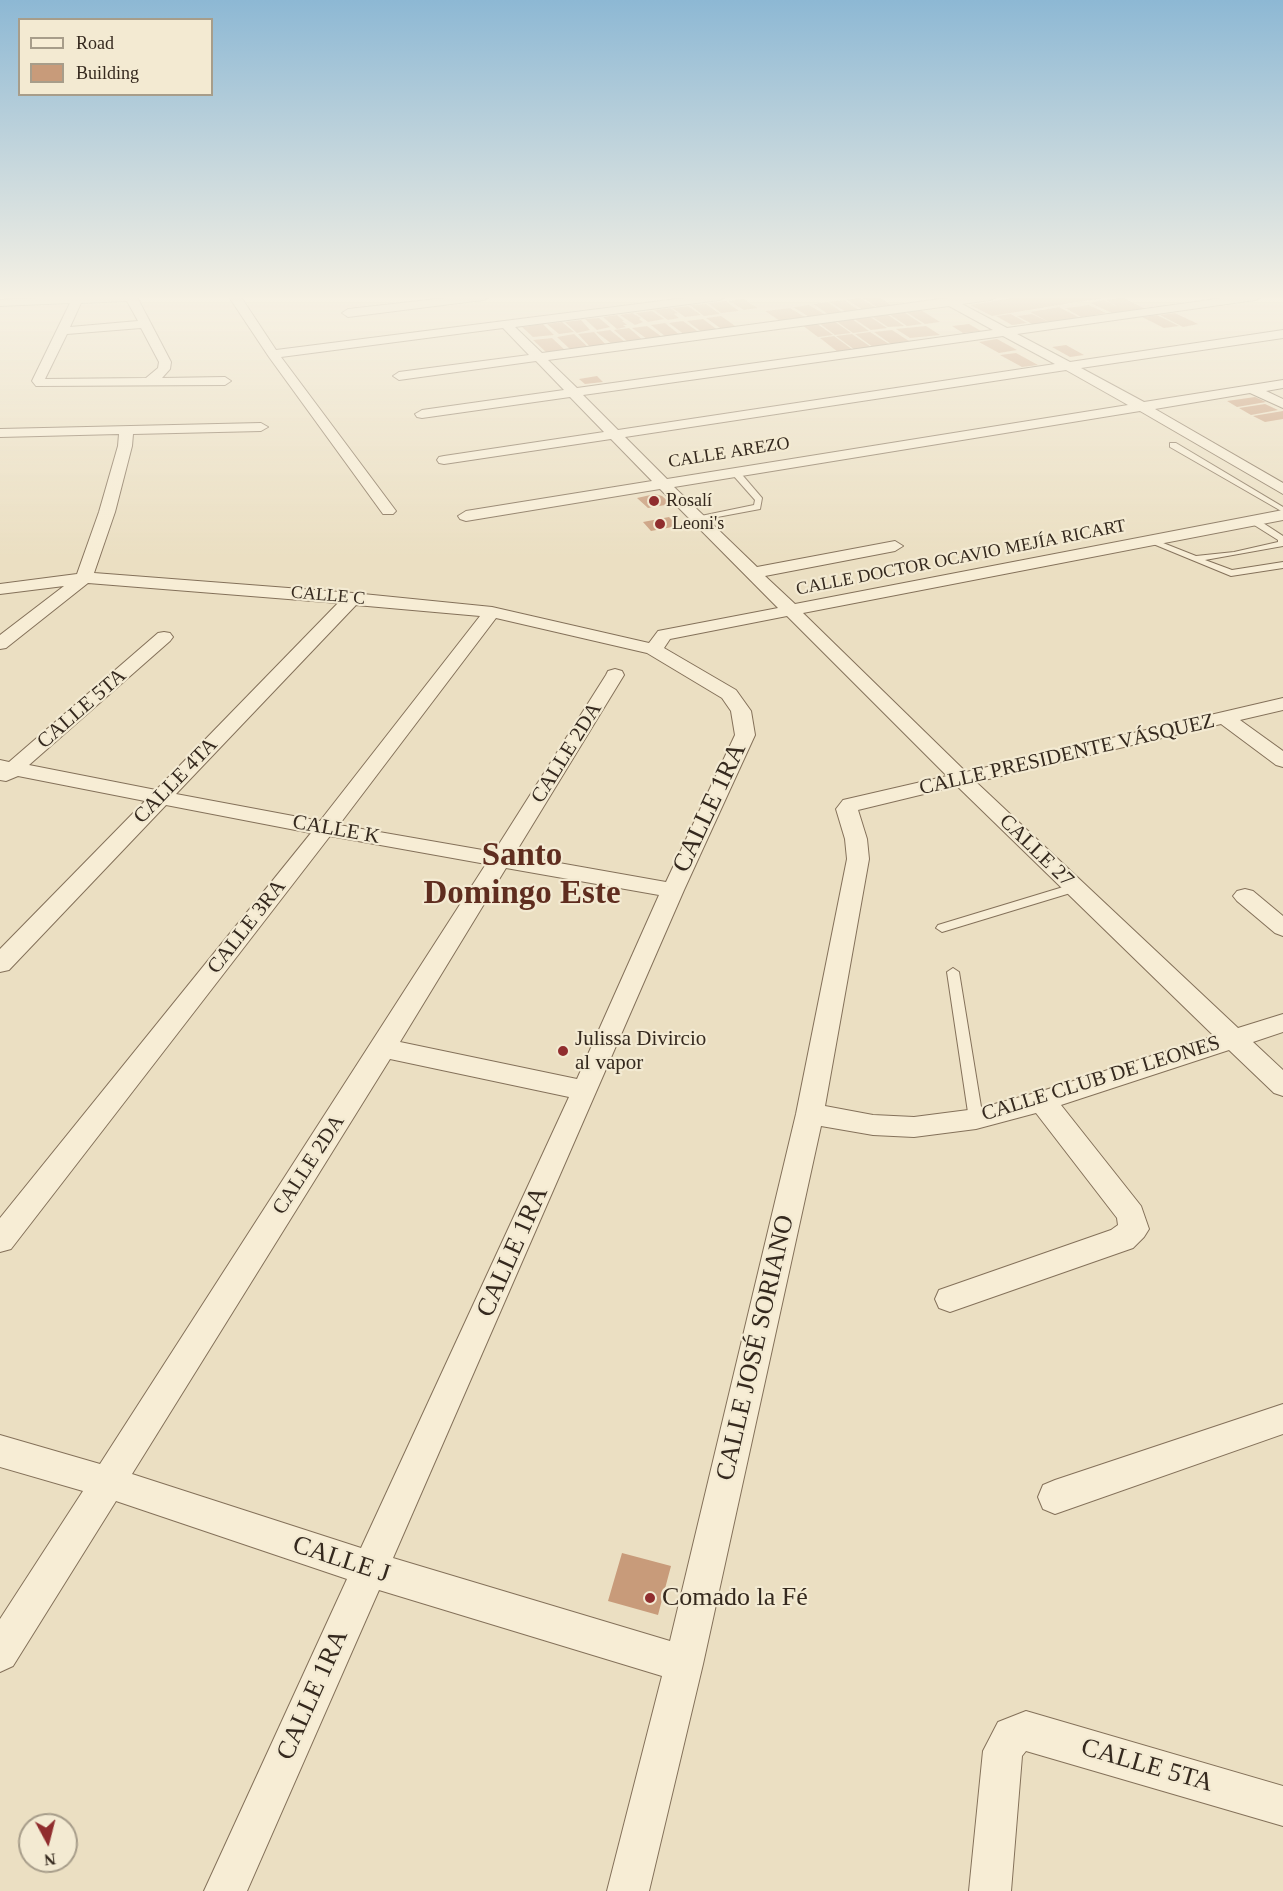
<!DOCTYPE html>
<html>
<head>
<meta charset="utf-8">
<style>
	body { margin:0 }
	#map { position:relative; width:1283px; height:1891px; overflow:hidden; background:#ebdfc2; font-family:Georgia,serif }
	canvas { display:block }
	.legend { position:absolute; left:18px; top:18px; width:195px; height:78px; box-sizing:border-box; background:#f3ead2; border:2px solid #a79d8a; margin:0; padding:8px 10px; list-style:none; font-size:18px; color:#35291e }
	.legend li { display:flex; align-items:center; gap:12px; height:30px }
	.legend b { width:30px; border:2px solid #a79d8a }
	.north { position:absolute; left:18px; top:1813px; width:60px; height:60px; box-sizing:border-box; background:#f3ead2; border:2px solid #a79d8a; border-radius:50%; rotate:173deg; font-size:16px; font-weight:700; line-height:24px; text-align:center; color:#35291e }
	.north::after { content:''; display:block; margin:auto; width:21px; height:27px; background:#902d2e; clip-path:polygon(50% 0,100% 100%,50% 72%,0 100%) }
</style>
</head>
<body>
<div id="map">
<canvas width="1283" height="1891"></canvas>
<ul class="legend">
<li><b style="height:8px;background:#f7edd5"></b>Road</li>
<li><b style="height:16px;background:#c89b7a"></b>Building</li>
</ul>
<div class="north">N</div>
</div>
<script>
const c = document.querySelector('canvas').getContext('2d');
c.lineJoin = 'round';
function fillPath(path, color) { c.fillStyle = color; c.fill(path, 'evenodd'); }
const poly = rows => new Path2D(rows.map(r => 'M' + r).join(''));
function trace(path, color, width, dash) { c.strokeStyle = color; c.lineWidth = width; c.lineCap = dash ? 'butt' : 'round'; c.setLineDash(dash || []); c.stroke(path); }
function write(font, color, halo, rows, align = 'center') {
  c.font = font + ' Georgia,serif'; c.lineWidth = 4.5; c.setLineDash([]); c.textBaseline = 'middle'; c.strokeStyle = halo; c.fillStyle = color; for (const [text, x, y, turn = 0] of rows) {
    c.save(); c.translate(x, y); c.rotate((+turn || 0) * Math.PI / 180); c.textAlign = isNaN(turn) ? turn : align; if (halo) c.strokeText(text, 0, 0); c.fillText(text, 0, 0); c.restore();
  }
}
fillPath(poly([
	[878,297,894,307,880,309,863,298],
	[1020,297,1102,297,1102,298,992,316,970,305],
	[860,298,877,308,863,310,847,300],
	[1123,298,1146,309,1114,314,1090,303,1104,300,1118,307,1106,300],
	[743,299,758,308,744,310,729,301],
	[844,300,859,310,846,312,830,302],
	[726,301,739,311,721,313,708,303],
	[828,302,843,313,828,314,813,304],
	[706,304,720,314,704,316,690,305],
	[809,305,826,315,809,317,793,307],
	[1089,305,1106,313,1081,317,1065,308],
	[688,306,701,315,685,317,672,308],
	[1059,307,1082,319,1051,323,1030,312],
	[670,308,678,313,674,314,679,318,668,320,654,310],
	[790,308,805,317,780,321,765,311],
	[921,310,940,322,925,324,906,312],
	[652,311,664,319,648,322,636,313],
	[904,312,922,324,907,326,889,314],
	[632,313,641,318,639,319,643,322,635,325,620,315],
	[1175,313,1198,324,1183,327,1160,315],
	[887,314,904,326,888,327,871,316],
	[1011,314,1027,323,1012,325,996,316],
	[1032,314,1051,323,1036,326,1017,316],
	[617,315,624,321,622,321,627,325,623,325,626,327,617,329,603,317],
	[1157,315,1179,326,1164,328,1142,317],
	[721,316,738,328,723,330,706,318],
	[869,316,887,328,871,330,853,318],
	[599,318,610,327,597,330,585,319],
	[703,319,719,331,703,333,687,321],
	[852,319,869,331,853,333,836,321],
	[581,320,590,330,577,333,565,322],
	[683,321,700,333,685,335,669,323],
	[834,321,851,333,835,335,819,323],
	[562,322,574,332,559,334,547,324],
	[665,323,681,336,666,337,651,325],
	[816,323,833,335,818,337,802,325],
	[543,324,554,335,533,337,522,327],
	[969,324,981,331,963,333,952,326],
	[647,326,662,337,647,339,632,328],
	[926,326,940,335,910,338,896,329],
	[629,328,643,340,628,342,614,330],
	[610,330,625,342,612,344,596,332],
	[892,330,909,341,891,344,874,332],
	[594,332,607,346,591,348,578,334],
	[870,332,889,344,873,347,855,334],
	[574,334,588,347,571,350,557,337],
	[852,334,871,347,855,350,836,336],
	[834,336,853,350,838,352,820,338],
	[552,338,566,351,547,353,533,340],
	[997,339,1017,350,999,353,979,342],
	[1066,345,1084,355,1070,357,1052,347],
	[1016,353,1038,365,1022,367,1000,355],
	[597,376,603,382,585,384,579,379],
	[1255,397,1266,402,1237,407,1227,401],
	[1265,404,1278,410,1251,415,1239,408],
	[1283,411,1283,419,1265,422,1253,416],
	[655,494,662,496,671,504,648,508,637,498],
	[669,517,678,526,651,531,643,522],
	[622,1553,671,1566,658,1615,608,1601]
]), '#c89b7a');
const lane = poly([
	[1170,443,1176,443,1283,507,1283,512,1170,447,1170,443],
	[732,470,738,470,762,498,760,509,696,521,696,517,754,505,755,500,732,474,732,470],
	[1251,519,1257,519,1283,536,1283,546,1205,560,1232,570,1283,562,1283,568,1231,576,1146,541,1153,539,1196,556,1234,552,1278,542,1278,540,1251,523,1251,519],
	[1073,884,1079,888,1077,891,942,932,936,928,938,925,1073,884],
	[953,968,959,972,983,1119,981,1123,976,1124,971,1123,969,1119,947,972,953,968]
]);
const street = poly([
	[59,297,137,297,171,362,170,369,162,378,225,377,231,381,225,385,36,386,32,381,70,303,0,306,0,300,59,297],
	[127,301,138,321,70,327,81,303,127,301],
	[141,328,159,362,158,368,146,378,45,379,67,334,141,328],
	[229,297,241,297,276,350,693,297,725,297,719,300,515,327,542,353,948,298,996,297,990,300,962,304,1007,328,1231,297,1261,297,1255,300,1017,334,1070,362,1283,330,1283,338,1081,368,1144,402,1283,380,1283,388,1266,391,1283,399,1283,408,1250,393,1155,409,1283,483,1283,494,1140,411,674,487,757,567,895,541,903,546,895,551,765,576,795,604,1283,510,1283,520,803,613,966,772,1283,698,1283,710,1240,720,1283,751,1283,767,1276,765,1221,724,976,782,1238,1028,1283,1014,1283,1032,1253,1042,1283,1070,1283,1096,1274,1093,1229,1050,1061,1105,1141,1206,1149,1229,1144,1237,1133,1248,950,1312,939,1308,935,1299,939,1290,1111,1230,1118,1225,1117,1218,1036,1113,976,1129,914,1137,873,1135,821,1126,703,1664,649,1891,607,1891,662,1676,379,1590,247,1891,204,1891,347,1579,116,1501,13,1666,0,1672,0,1619,83,1491,0,1467,0,1435,100,1464,486,864,330,836,11,1249,0,1252,0,1218,311,833,166,805,9,970,0,972,0,949,145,801,18,776,6,781,0,780,0,760,9,762,158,633,164,632,170,633,173,637,170,641,29,765,156,790,338,603,88,583,6,648,0,649,0,635,64,586,0,594,0,584,77,574,99,512,118,446,119,434,0,437,0,429,261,423,268,427,261,431,133,434,132,446,115,512,94,573,353,593,492,607,649,643,658,631,778,608,660,489,466,521,460,519,458,516,466,511,652,481,611,439,444,464,439,463,437,460,439,457,444,456,604,432,570,397,422,418,417,417,415,414,422,410,564,390,536,361,399,380,393,376,399,372,529,355,503,328,281,357,396,511,393,514,383,514,269,357,229,297],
	[949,306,993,330,577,388,548,360,949,306],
	[1003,336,1055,364,618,430,583,395,1003,336],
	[1066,370,1128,405,667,479,625,437,1066,370],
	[356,605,480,616,320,821,176,794,356,605],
	[787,616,947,776,843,800,836,809,845,839,847,859,796,1114,670,1641,393,1558,684,890,755,735,751,711,736,690,664,648,670,639,787,616],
	[496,618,647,653,722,698,731,711,735,735,666,882,514,855,624,675,622,671,615,669,608,671,606,675,494,852,339,825,496,618],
	[957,786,1214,1036,1039,1092,976,1109,914,1117,873,1115,825,1106,869,859,867,839,858,810,957,786],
	[506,868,659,895,577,1079,400,1042,506,868],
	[390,1059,569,1097,361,1548,132,1474,390,1059],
	[455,297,489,297,483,300,348,317,342,313,348,309,455,297],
	[1245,889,1253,891,1283,916,1283,936,1275,933,1237,901,1233,896,1237,891,1245,889],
	[1283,1404,1283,1434,1055,1514,1043,1509,1038,1497,1043,1485,1055,1480,1283,1404],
	[1026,1711,1283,1786,1283,1826,1026,1751,1022,1756,1011,1891,969,1891,983,1751,998,1722,1026,1711]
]);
trace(lane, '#84715a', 2);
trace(street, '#84715a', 2);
fillPath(lane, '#f7edd5');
fillPath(street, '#f7edd5');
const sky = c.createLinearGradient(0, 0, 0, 562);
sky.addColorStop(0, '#8db8d4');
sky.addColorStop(0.53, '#f6f1e4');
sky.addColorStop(1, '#f6f1e400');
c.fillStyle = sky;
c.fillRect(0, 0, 1283, 562);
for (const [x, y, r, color] of [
	[654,501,6,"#902d2e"],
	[660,524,6,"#902d2e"],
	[563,1051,6,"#902d2e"],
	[650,1598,6,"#902d2e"]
]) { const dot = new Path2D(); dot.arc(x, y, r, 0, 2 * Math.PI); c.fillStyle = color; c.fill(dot); trace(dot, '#f3ead2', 2); }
write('18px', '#35291e', '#f3ead2', [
	["CALLE AREZO",729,453,-9],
	["CALLE DOCTOR OCAVIO MEJÍA RICART",961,558,-11],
	["CALLE C",328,596,5]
]);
write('18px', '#35291e', '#f3ead2', [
	["Rosalí",666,501],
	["Leoni's",672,524]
], 'left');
write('21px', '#35291e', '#f3ead2', [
	["CALLE 5TA",82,709,-41],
	["CALLE 2DA",567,753,-58],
	["CALLE PRESIDENTE VÁSQUEZ",1067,755,-13],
	["CALLE 4TA",176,781,-46],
	["CALLE K",336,830,10],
	["CALLE 27",1036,851,44],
	["CALLE 3RA",247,927,-52],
	["CALLE CLUB DE LEONES",1101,1079,-17],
	["CALLE 2DA",309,1165,-57]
]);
write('21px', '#35291e', '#f3ead2', [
	["Julissa Divircio",575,1039],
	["al vapor",575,1063]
], 'left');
write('26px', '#35291e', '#f3ead2', [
	["CALLE 1RA",710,808,-65],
	["CALLE 1RA",513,1252,-66],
	["CALLE JOSÉ SORIANO",756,1348,-77],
	["CALLE J",341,1560,18],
	["CALLE 1RA",313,1695,-66],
	["CALLE 5TA",1147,1766,16]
]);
write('26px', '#35291e', '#f3ead2', [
	["Comado la Fé",662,1598]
], 'left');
write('bold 33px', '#5f2d1f', '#f3ead2', [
	["Santo",522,856],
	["Domingo Este",522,894]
]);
</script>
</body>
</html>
